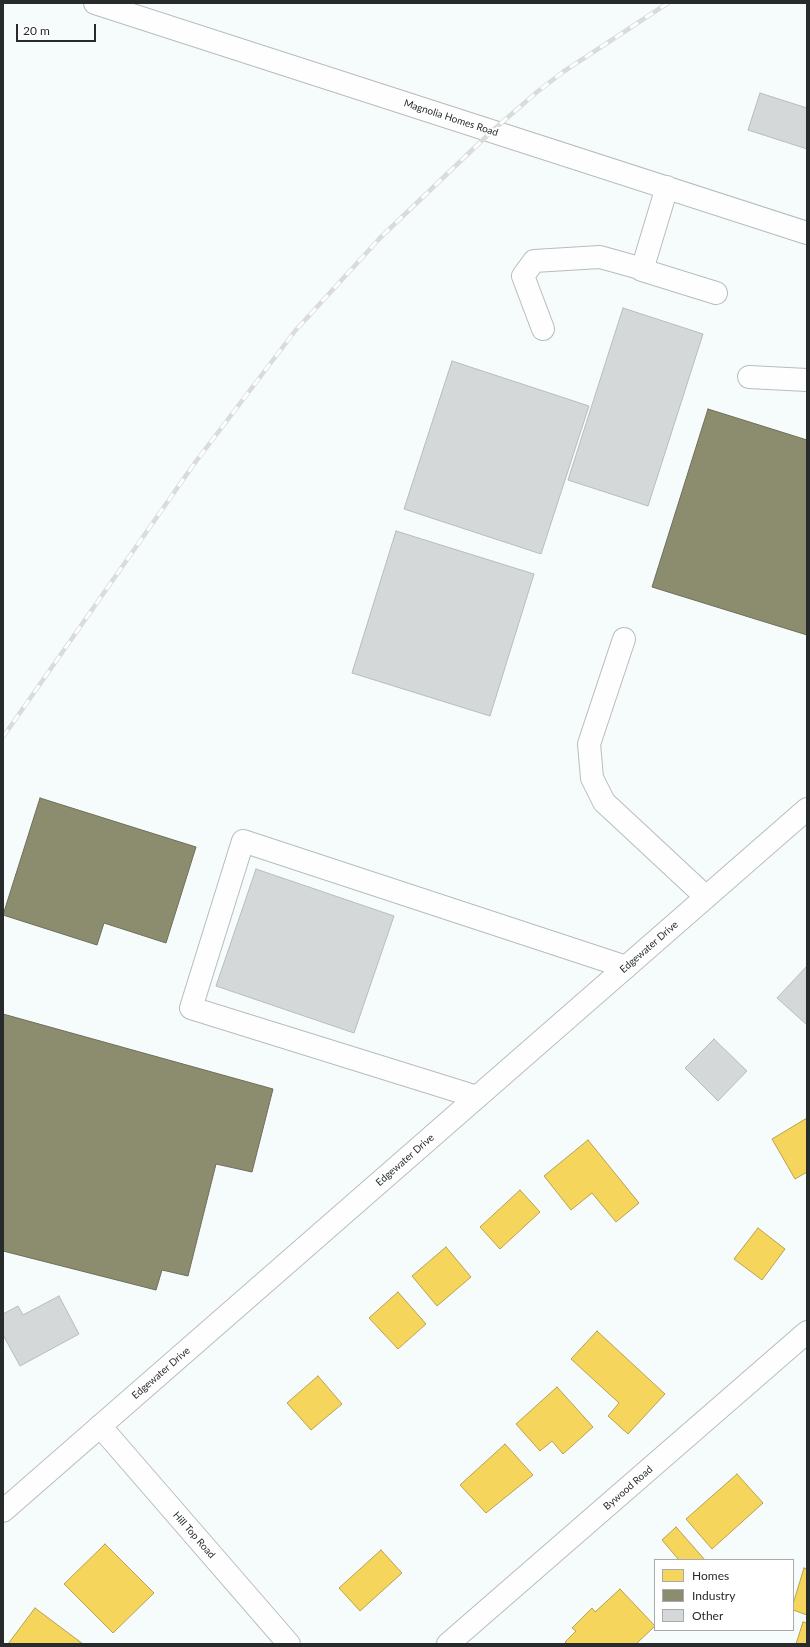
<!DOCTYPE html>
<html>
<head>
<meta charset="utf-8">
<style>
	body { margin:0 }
	#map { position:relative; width:810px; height:1647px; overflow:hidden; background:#f6fbfb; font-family:Lato,sans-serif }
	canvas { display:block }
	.frame { position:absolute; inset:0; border:4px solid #282b2b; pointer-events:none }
	.legend { position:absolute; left:654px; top:1559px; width:140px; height:72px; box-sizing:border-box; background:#fff; border:1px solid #a9aaaa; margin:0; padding:5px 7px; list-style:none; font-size:12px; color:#282b2b }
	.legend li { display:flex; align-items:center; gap:8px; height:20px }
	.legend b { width:20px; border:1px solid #a9aaaa }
	.scale { position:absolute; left:16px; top:24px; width:80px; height:18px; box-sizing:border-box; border:2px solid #282b2b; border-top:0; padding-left:5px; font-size:12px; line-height:14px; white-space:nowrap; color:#282b2b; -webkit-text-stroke:3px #fff; paint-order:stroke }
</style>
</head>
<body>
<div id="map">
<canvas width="810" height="1647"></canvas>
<div class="frame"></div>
<ul class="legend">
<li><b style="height:11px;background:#f6d55c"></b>Homes</li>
<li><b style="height:11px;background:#8c8c6e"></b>Industry</li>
<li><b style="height:11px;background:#d5d8d8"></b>Other</li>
</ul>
<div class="scale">20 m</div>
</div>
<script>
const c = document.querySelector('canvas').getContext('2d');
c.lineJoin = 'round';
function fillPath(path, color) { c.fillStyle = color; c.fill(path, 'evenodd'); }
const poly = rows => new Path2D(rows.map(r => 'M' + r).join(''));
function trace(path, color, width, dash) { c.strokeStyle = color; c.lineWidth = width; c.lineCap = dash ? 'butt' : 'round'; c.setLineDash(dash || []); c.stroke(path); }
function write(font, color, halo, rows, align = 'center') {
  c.font = font + ' Lato,sans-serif'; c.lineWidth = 4; c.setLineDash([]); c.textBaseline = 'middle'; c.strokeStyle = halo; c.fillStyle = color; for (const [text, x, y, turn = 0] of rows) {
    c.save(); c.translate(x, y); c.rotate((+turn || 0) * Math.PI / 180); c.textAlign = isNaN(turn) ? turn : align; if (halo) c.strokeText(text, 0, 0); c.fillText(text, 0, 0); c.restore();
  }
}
const homes = poly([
	[807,1118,807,1172,795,1179,772,1139,807,1118],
	[588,1140,639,1203,616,1222,592,1193,571,1210,544,1176,588,1140],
	[520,1190,540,1212,500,1249,480,1227,520,1190],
	[758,1228,785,1249,762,1280,734,1259,758,1228],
	[446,1247,471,1277,437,1306,412,1276,446,1247],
	[398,1292,426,1324,398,1349,369,1318,398,1292],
	[597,1331,665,1394,628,1434,608,1416,619,1403,571,1359,597,1331],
	[318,1376,342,1404,311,1430,287,1403,318,1376],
	[557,1387,593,1427,563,1454,552,1441,540,1451,516,1424,557,1387],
	[505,1444,533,1475,486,1513,460,1485,505,1444],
	[737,1474,763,1503,712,1549,686,1519,737,1474],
	[676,1527,705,1560,679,1560,662,1540,676,1527],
	[105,1544,154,1593,113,1633,64,1584,105,1544],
	[381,1550,402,1573,360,1611,339,1588,381,1550],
	[804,1568,807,1569,807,1615,793,1610,793,1604,804,1568],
	[620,1589,655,1626,636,1644,567,1644,565,1642,576,1631,572,1628,592,1608,595,1612,620,1589],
	[35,1608,83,1644,8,1644,35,1608],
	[803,1622,807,1623,807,1644,796,1644,803,1622]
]);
fillPath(homes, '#f6d55c');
trace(homes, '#b8a24d', 1);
const industry = poly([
	[708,409,807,440,807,635,652,587,708,409],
	[40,798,196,847,166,943,104,923,97,945,3,915,40,798],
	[3,1014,273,1089,252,1172,216,1164,188,1276,162,1270,156,1290,3,1251,3,1014]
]);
fillPath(industry, '#8c8c6e');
trace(industry, '#6e6f5a', 1);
const building = poly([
	[760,93,807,108,807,149,748,130,760,93],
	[623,308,703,334,648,506,568,480,623,308],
	[452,361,589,406,541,554,404,509,452,361],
	[396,531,534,574,490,716,352,673,396,531],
	[256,869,394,916,354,1033,216,986,256,869],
	[807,966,807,1025,777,998,807,966],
	[714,1039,747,1071,718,1101,685,1068,714,1039],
	[59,1296,79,1334,20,1366,3,1335,3,1314,18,1306,23,1315,59,1296]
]);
fillPath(building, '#d5d8d8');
trace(building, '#b8bcbc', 1);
const minor = poly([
	[95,3,807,233],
	[667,187,642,270,716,293],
	[543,329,523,276,534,261,600,257,643,269],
	[749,377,807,380],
	[624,639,589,744,592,778,604,802,706,897],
	[477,1097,191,1008,243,841,626,967],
	[100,1426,289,1644],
	[448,1644,807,1332]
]);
const major = poly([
	[3,1511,807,809]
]);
trace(minor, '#b8bcbc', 24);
trace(major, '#b8bcbc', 24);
trace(minor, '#fefefe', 22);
trace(major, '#fefefe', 22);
const rail = poly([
	[3,737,194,464,295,331,380,238,492,131,537,92,563,72,668,3]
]);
trace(rail, '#dadbdb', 4.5);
trace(rail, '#fff', 3, [9]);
write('10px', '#282b2b', '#fff', [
	["Magnolia Homes Road",451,118,18],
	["Edgewater Drive",649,947,-41],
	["Edgewater Drive",405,1160,-41],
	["Edgewater Drive",161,1373,-41],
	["Bywood Road",628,1488,-41],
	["Hill Top Road",194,1535,49]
]);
</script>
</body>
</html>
